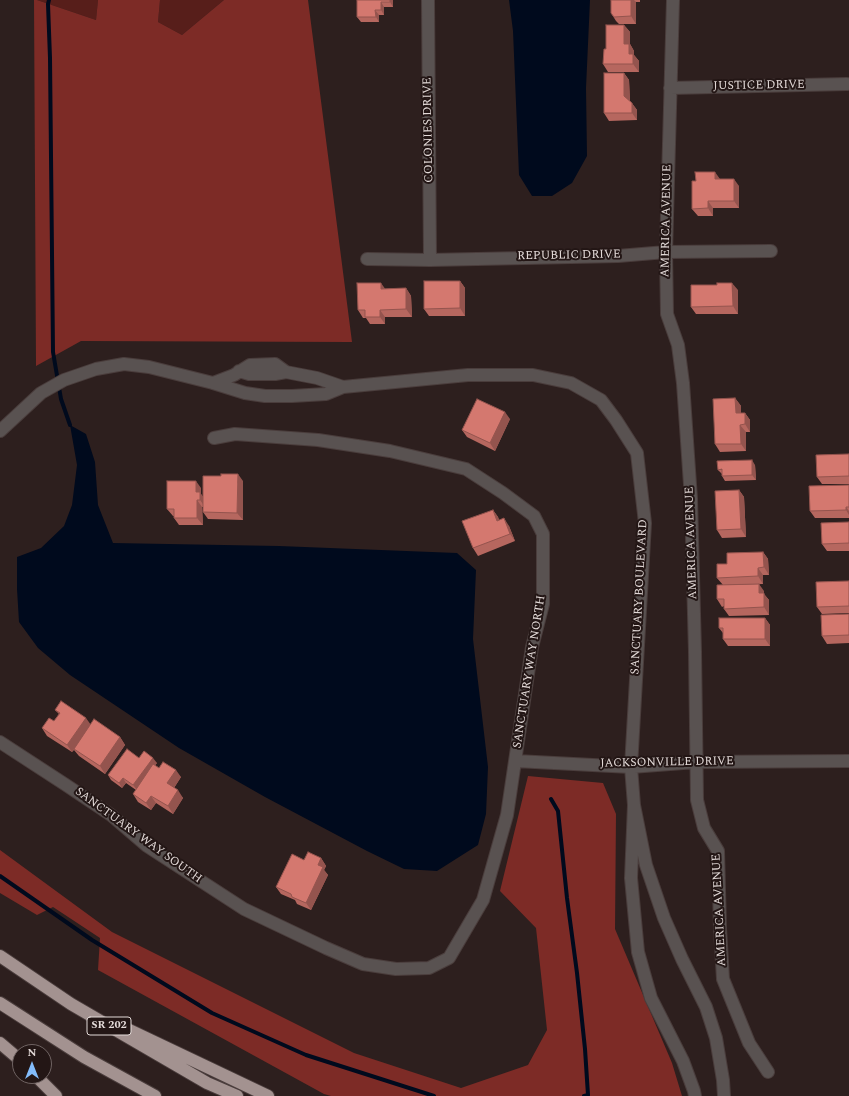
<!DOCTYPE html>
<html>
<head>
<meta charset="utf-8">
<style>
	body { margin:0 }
	#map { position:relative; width:849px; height:1096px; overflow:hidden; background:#2d1f1e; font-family:Spectral,serif }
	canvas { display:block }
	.north { position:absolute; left:12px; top:1044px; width:40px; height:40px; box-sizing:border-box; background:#231615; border:1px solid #706463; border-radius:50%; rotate:0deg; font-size:11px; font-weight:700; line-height:16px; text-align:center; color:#e3dad8 }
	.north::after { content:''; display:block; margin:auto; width:14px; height:18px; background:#83bcfb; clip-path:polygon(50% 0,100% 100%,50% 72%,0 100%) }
</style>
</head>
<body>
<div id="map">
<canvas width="849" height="1096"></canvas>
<div class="north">N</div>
</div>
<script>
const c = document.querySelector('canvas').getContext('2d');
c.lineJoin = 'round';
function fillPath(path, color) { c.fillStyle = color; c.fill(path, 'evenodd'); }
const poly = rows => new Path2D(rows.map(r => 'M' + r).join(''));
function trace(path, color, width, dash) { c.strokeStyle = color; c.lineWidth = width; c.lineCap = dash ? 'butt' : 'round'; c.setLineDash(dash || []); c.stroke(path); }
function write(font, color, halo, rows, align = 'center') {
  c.font = font + ' Spectral,serif'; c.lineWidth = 4; c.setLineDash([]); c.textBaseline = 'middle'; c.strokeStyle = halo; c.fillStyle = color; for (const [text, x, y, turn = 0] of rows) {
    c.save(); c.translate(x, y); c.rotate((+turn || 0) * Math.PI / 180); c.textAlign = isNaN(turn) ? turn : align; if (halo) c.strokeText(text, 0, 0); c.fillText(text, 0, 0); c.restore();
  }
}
fillPath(poly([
	[37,0,98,0,96,20],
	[160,0,224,0,182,35,158,22]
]), '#571e1a');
fillPath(poly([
	[34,0,37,0,96,20,98,0,160,0,158,22,182,35,224,0,308,0,352,342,81,341,36,366],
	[528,776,603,783,616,814,615,929,672,1063,682,1096,331,1096,324,1094,98,970,100,938,53,907,37,915,0,893,0,850,112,932,354,1053,461,1088,528,1065,547,1030,536,928,500,891]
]), '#7d2b26');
fillPath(poly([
	[509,0,590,0,586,88,587,156,572,183,552,196,532,196,519,175,513,31],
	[70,425,86,434,95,462,98,505,113,543,279,546,457,553,476,570,473,639,488,767,486,814,478,845,437,871,404,869,367,851,265,797,179,748,70,675,38,648,19,622,17,589,17,557,41,548,64,526,72,505,77,465]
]), '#000a1d');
trace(poly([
	[49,0,48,4,50,58,53,352,61,399,70,425],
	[551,799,558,811,567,898,577,973,585,1049,588,1095,584,1096],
	[0,876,92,940,212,1013,306,1055,434,1096]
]), '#000a1d', 4);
const street = poly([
	[428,0,430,260],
	[673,0,666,252,667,314,678,345,683,383,691,499,695,652,697,800,704,828,718,851,720,928,723,979,749,1043,768,1072],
	[670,88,847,84],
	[367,259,430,260,618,256,666,252,771,251],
	[239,371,249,374,275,374,286,372,317,378,343,387],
	[213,383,234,375,250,365,275,364,286,372],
	[0,431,41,393,64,380,96,369,124,364,149,367,213,383,245,393,265,396,292,396,326,394,343,387,468,375,533,375,571,383,601,400,616,420,637,453,645,523,631,767,634,805],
	[0,742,66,785,111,815,147,846,244,909,326,948,363,964,396,969,429,968,449,958,483,900,507,815,532,647,543,604,543,534,534,516,503,493,466,469,390,451,318,440,235,434,214,438],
	[516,761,631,767,696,762,849,761],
	[695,1096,694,1091,683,1061,651,998,638,952,631,878,634,805,646,865,664,918,682,959,706,1007,716,1038,723,1080,724,1096]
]);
const highway = poly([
	[0,956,71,1004,207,1083,237,1096],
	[0,1003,84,1057,155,1096],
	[127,1029,268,1096],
	[0,1043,20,1060],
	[36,1076,56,1096]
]);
trace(street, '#4a3d3c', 14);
trace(highway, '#4a3d3c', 14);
trace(street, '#595251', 12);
trace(highway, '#a39290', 12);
fillPath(poly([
	[357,0,393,0,393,7,384,7,384,15,379,15,379,22,361,22,357,17],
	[611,0,640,0,640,2,636,2,636,24,619,24,616,21,611,13],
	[624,25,630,32,630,44,634,51,634,55,639,61,639,72,608,72,603,64,606,49],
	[624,73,629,80,630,101,637,110,637,120,609,121,604,113],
	[720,179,739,186,739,208,713,208,713,216,698,216,692,209],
	[460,281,465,288,465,316,429,316,424,309],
	[406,288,411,296,412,317,385,317,385,324,370,324,366,318,363,318,358,310,385,289],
	[738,290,738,314,696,314,691,307],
	[735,398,741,406,741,413,745,413,750,420,750,432,746,432,746,451,720,452,715,444],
	[510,419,495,451,467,437,462,430],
	[849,454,849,484,822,484,817,477],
	[755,465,756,480,725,481,722,476,722,474,718,470],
	[243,481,243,520,208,519,203,512,203,507,202,507,203,525,179,525,174,518,174,516,173,516,167,509,201,488,201,494,203,497],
	[849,485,849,518,815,518,810,511],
	[739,490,744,497,746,537,722,538,717,530],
	[493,510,498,517,499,520,509,526,515,541,478,556,473,548],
	[849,522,849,551,827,551,822,544],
	[763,552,768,559,769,575,763,575,763,584,723,585,717,578,727,564],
	[849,581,849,613,822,614,817,607],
	[764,591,764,594,769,600,769,615,729,616,724,609,724,606,722,607,717,599],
	[849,614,849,643,827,644,822,636],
	[765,618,770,625,770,646,728,646,723,639,723,633,719,628],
	[55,710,120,737,125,745,105,774,79,756,74,750,72,752,47,736,42,728,54,721,59,714],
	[139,758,157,763,155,765,159,768,181,777,174,788,183,798,173,814,156,803,151,810,138,802,133,794,136,790,126,783,122,788,111,780,108,775],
	[321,858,326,866,324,870,328,875,311,910,297,904,295,900,281,894,276,887,304,860]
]), '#b6675f');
fillPath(poly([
	[390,0,393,0,393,7,390,2],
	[631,0,634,0,636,2,636,24,631,16],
	[381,2,384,7,384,15,381,10],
	[375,10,379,15,379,22,376,17],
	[624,25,630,32,630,44,634,51,634,55,639,61,639,72,633,64,624,44],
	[624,73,629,80,630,103,624,96],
	[632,103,637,110,637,120,632,113],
	[715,172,720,179,715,179],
	[734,179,739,186,739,208,734,201],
	[708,201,713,208,713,216,708,208],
	[460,281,465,288,465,316,460,308],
	[381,283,386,290,381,289],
	[732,283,738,290,738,314,733,306],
	[406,288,411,296,412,317,406,309],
	[380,310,385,317,385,324,380,317],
	[735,398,741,406,741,420,736,413],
	[505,412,510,419,495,451,490,443],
	[745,413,750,420,750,432,745,424],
	[740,425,746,432,746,451,741,444],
	[752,460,755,465,756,480,752,475],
	[238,474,243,481,243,520,237,513],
	[196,481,201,488,201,494,205,499,205,507,200,500,196,492],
	[739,490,744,497,746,537,741,529],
	[197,500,202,507,203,525,197,518],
	[846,507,849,511,849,515,846,510],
	[493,510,498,517,502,528,497,521],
	[504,518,509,526,515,541,510,534],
	[763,552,768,559,769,575,764,567],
	[758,568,763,575,763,584,758,576],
	[759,584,764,591,764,594,769,600,769,615,764,607,759,593],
	[765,618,770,625,770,646,765,639],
	[86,718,91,725,72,752,67,745],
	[120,737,125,745,105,774,100,766],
	[153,758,157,763,137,790,133,785],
	[176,770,181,777,172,791,167,783],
	[123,778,126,783,122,788,119,783],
	[178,790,183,798,173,814,168,806],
	[151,796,156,803,151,810,146,803],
	[321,858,326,866,324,870,328,875,311,910,306,903,318,865]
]), '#94544e');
const building = poly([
	[357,0,390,0,390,2,381,2,381,10,375,10,376,17,357,17,357,0],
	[611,0,631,0,631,16,614,17,611,13,611,0],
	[606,25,624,25,624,44,629,44,629,54,633,54,633,64,603,64,604,49,606,49,606,25],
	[604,73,624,73,624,96,632,103,632,113,604,113,604,73],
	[695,172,715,172,715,179,734,179,734,201,708,201,708,208,692,209,692,181,696,181,695,172],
	[424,281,460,281,460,308,424,309,424,281],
	[357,283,381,283,381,289,406,288,406,309,380,310,380,317,365,317,365,310,358,310,357,283],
	[717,283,732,283,733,306,691,307,691,285,717,285,717,283],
	[735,398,736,413,745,413,745,424,740,425,741,444,715,444,713,399,735,398],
	[477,399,505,412,490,443,462,430,477,399],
	[849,454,849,476,817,477,816,455,849,454],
	[752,460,752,475,722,476,722,469,718,470,717,461,752,460],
	[221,474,238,474,237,513,203,512,203,476,221,476,221,474],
	[167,481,196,481,196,492,200,492,200,500,197,500,197,518,174,518,174,509,167,509,167,481],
	[849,485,849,507,846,507,846,510,810,511,809,486,849,485],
	[739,490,741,529,717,530,715,491,739,490],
	[493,510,497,521,504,518,510,534,473,548,462,521,493,510],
	[849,522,849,543,822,544,821,523,849,522],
	[763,552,764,567,758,568,758,576,717,578,717,564,727,564,727,553,763,552],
	[849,581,849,606,817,607,816,582,849,581],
	[759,584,759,593,764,593,764,607,724,609,724,599,717,599,717,585,759,584],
	[849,614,849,635,822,636,821,615,849,614],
	[719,618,765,618,765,639,723,639,723,628,719,628,719,618],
	[61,701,86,718,67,745,42,728,49,718,54,721,60,713,55,710,61,701],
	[94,719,120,737,100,766,74,749,94,719],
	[127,749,139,758,144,751,153,758,133,785,123,778,119,783,108,775,127,749],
	[163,762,176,770,167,783,178,790,168,806,151,796,146,803,133,794,153,764,159,768,163,762],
	[308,852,321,858,318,865,323,867,306,903,292,897,291,894,276,887,292,854,304,860,308,852]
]);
fillPath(building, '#d4786f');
trace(building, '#94544e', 1);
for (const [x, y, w] of [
	[109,1026,44]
]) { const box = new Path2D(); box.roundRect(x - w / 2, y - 9, w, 18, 3); c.fillStyle = '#231615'; c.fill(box); trace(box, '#e3dad8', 1); }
write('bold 11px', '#e3dad8', null, [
	["SR 202",109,1026]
]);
write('12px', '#e3dad8', '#231615', [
	["JUSTICE DRIVE",759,86,-1],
	["COLONIES DRIVE",429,130,-91],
	["AMERICA AVENUE",667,221,-89],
	["REPUBLIC DRIVE",569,256,-1],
	["AMERICA AVENUE",692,543,-92],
	["SANCTUARY BOULEVARD",640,597,-87],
	["SANCTUARY WAY NORTH",530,672,-81],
	["JACKSONVILLE DRIVE",667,763,-1],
	["SANCTUARY WAY SOUTH",138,836,36],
	["AMERICA AVENUE",720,910,-93]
]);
</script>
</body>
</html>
